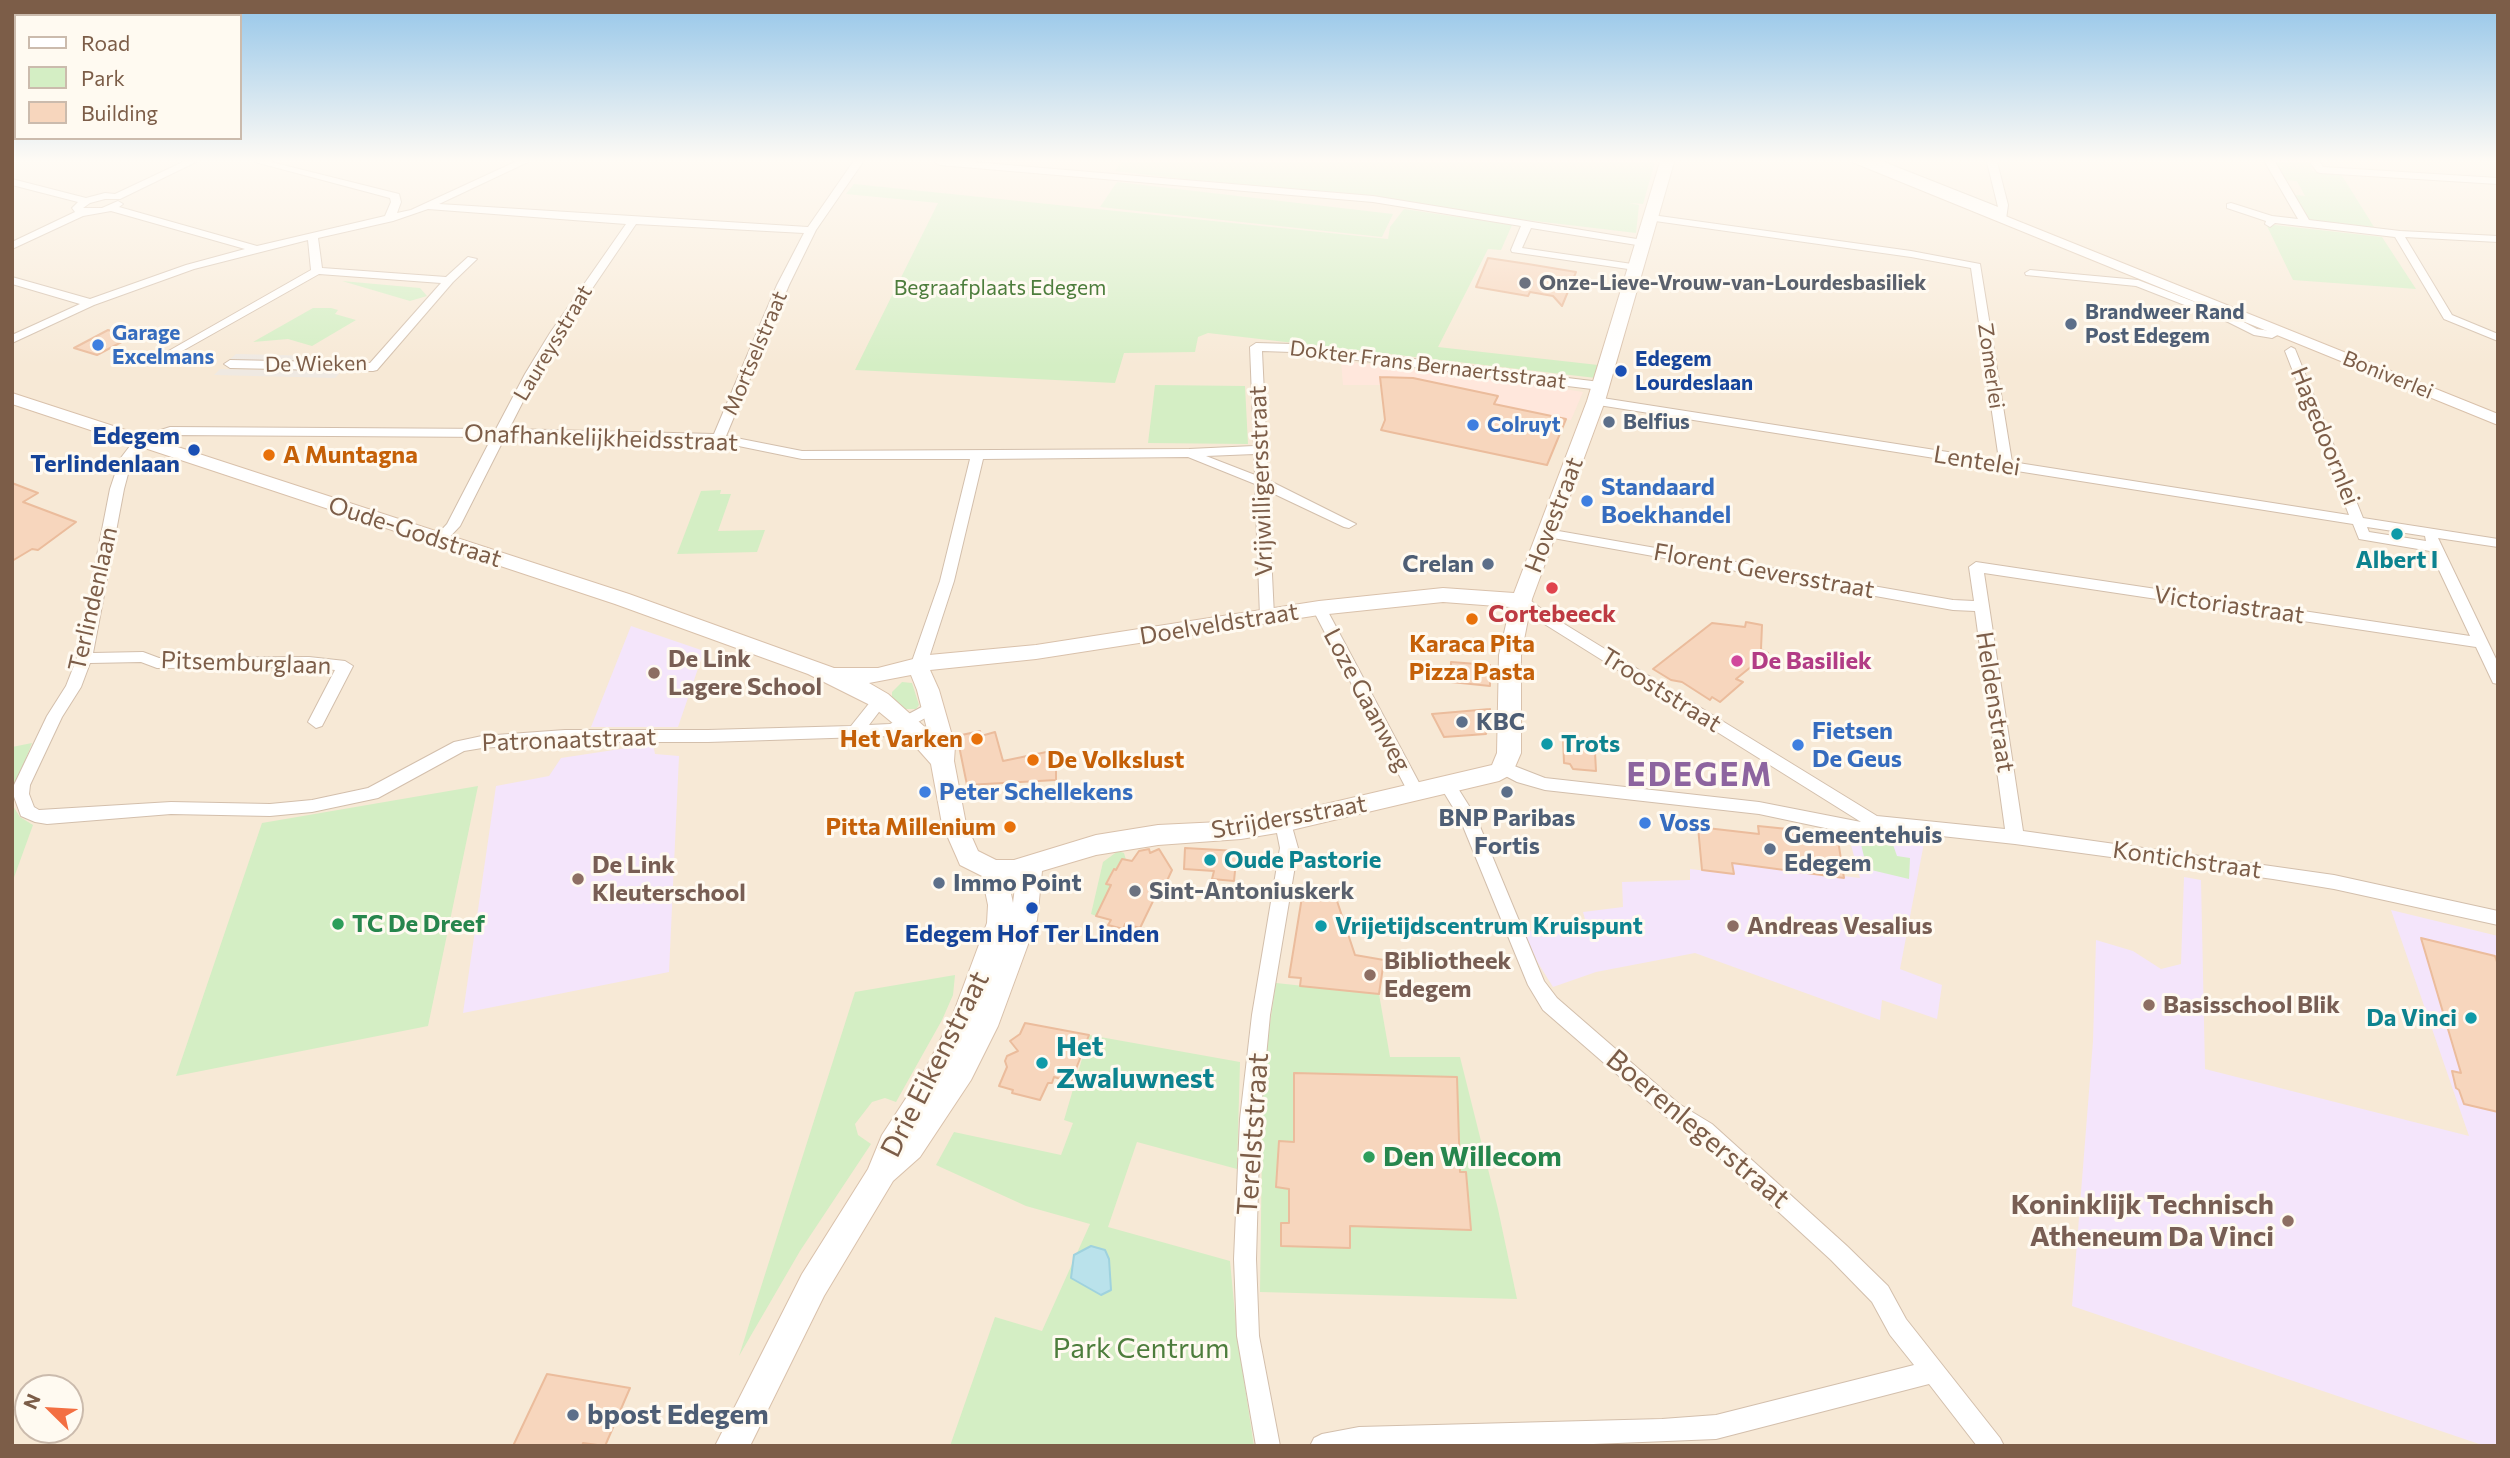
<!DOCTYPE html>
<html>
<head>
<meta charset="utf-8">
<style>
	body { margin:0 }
	#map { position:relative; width:2510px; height:1458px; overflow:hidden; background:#fef7e9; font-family:Commissioner,sans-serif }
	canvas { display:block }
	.frame { position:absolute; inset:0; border:14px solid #7c5d48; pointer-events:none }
	.legend { position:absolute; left:14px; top:14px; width:228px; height:126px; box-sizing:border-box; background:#fffaf1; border:2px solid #cbbbad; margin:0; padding:9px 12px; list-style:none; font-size:21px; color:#7c5d48 }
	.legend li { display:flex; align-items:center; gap:14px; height:35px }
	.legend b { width:35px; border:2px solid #cbbbad }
	.north { position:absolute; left:14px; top:1374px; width:70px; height:70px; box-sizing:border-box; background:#fffaf1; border:2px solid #cbbbad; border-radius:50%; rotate:294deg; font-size:19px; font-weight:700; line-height:28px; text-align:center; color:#7c5d48 }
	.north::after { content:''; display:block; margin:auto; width:24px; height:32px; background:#f36f42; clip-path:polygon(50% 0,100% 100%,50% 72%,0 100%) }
</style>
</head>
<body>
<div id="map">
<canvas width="2510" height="1458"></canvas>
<div class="frame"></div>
<ul class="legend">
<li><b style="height:9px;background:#fff"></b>Road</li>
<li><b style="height:19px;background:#d4eec4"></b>Park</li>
<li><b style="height:19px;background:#f7d6bd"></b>Building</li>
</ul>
<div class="north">N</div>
</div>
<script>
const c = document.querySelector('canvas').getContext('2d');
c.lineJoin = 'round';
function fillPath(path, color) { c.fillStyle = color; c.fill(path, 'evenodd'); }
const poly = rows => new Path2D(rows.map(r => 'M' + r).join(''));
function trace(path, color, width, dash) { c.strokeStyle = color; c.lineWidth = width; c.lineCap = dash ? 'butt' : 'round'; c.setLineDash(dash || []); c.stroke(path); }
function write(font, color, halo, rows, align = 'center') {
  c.font = font + ' Commissioner,sans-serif'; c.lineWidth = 6; c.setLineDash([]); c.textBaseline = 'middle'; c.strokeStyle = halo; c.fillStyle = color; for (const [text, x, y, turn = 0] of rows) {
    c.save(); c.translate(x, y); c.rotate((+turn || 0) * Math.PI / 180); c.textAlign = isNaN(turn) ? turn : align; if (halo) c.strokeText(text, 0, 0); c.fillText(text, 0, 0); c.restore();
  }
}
fillPath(poly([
	[12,162,2498,162,2498,1446,12,1446],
	[28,1388,70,1388,70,1430,28,1430]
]), '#f7e9d6');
fillPath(poly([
	[1341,361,1494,378,1583,392,1571,420,1566,419,1547,465,1381,430,1385,420,1380,385,1343,385]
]), '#ffe7dc');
fillPath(poly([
	[236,354,317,356,311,362,229,360],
	[220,369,342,371,335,378,214,375]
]), '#efe9e2');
fillPath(poly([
	[631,626,704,651,678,727,591,727],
	[653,744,655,754,679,756,669,972,463,1013,496,786,549,776,561,758],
	[1848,834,1924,843,1900,969,1942,985,1937,1019,1882,1000,1880,1020,1695,953,1596,972,1553,987,1538,963,1524,932,1586,923,1583,912,1623,907,1622,882,1690,880,1690,869,1733,874,1732,863,1860,878],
	[2184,877,2201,880,2205,1069,2469,1136,2391,910,2498,936,2498,1446,2485,1446,2072,1306,2093,1041,2096,940,2133,951,2161,969,2181,964]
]), '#f4e5fb');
fillPath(poly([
	[1121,162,1655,162,1643,204,1629,203,1639,205,1636,233,1115,171],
	[2274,162,2311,162,2312,171,2316,172,2341,174,2374,227,2311,220,2306,217,2295,195,2305,196,2297,181,2285,180],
	[1117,182,1393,214,1382,237,1100,207],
	[854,184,1388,239,1390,227,1404,209,1512,225,1501,250,1488,249,1438,347,1598,365,1596,378,1208,333,1198,337,1195,352,1124,353,1115,383,855,370,938,203,846,194],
	[2266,224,2382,237,2416,289,2293,280],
	[342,281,420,288,427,296,410,301],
	[313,308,331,308,338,310,335,314,356,320,312,346,288,339,253,342],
	[1155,385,1245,386,1248,444,1148,443],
	[721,490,720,494,731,494,718,531,765,530,757,552,677,554,701,491],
	[902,682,912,683,919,705,916,709,905,709,892,700,892,692],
	[32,743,13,792,13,806,20,817,33,825,12,883,12,747],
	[478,786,428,1026,176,1076,262,823],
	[1859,836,1891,839,1897,856,1910,858,1909,879,1867,869],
	[1118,851,1124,853,1126,860,1122,859,1116,870,1113,869,1106,883,1111,885,1096,916,1091,914,1103,862],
	[955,975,953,995,942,1020,896,1102,885,1098,872,1102,855,1124,858,1135,871,1144,800,1251,739,1356,855,992],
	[1276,983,1379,994,1390,1057,1460,1057,1498,1209,1517,1299,1260,1292,1263,1070],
	[1089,1035,1240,1062,1237,1169,1137,1142,1108,1227,1230,1261,1237,1335,1254,1446,950,1446,995,1317,1042,1331,1090,1224,1026,1206,936,1165,954,1132,1061,1155,1073,1123,1064,1120]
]), '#d4eec4');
const water = poly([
	[1091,1246,1105,1250,1109,1259,1111,1290,1101,1295,1071,1278,1074,1255,1091,1246]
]);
fillPath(water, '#bae2eb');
trace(water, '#9fd2de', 2);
const building = poly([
	[1488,258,1528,264,1576,272,1562,306,1553,296,1530,292,1528,296,1476,287,1488,258],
	[108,330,131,337,97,355,74,348,108,330],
	[1380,377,1413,378,1498,396,1494,404,1566,419,1547,465,1390,432,1381,430,1385,420,1380,377],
	[12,483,38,493,23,502,76,522,38,550,32,549,12,561,12,483],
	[1746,622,1762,625,1761,649,1768,653,1736,679,1743,682,1720,702,1712,697,1710,700,1682,682,1671,680,1653,669,1712,623,1745,627,1746,622],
	[1451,662,1490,665,1490,686,1451,682,1451,662],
	[1490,709,1486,734,1444,737,1432,714,1490,709],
	[980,731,981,736,995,732,1003,761,1056,750,1056,780,967,785,957,736,980,731],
	[1563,737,1590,739,1591,751,1595,752,1596,771,1573,769,1570,764,1564,763,1563,737],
	[1758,826,1837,834,1844,878,1732,863,1734,874,1702,870,1698,827,1759,834,1758,826],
	[1185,848,1237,851,1234,881,1212,879,1214,871,1184,869,1185,848],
	[1149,849,1150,853,1159,849,1172,870,1159,898,1155,897,1140,928,1125,924,1123,929,1108,925,1111,920,1096,916,1111,885,1106,884,1114,869,1116,870,1122,859,1132,861,1139,851,1149,849],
	[1335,895,1355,955,1384,960,1379,994,1300,986,1301,978,1289,977,1302,897,1335,895],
	[2421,938,2495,956,2498,965,2498,1112,2464,1104,2459,1090,2456,1088,2452,1071,2461,1073,2421,938],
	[1025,1023,1089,1035,1071,1082,1054,1077,1052,1083,1048,1083,1040,1100,1012,1093,1013,1090,999,1086,1007,1067,1005,1061,1007,1056,1018,1051,1010,1041,1020,1034,1025,1023],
	[1294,1073,1457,1077,1460,1172,1466,1172,1471,1230,1350,1226,1350,1248,1281,1246,1281,1223,1289,1223,1289,1189,1276,1187,1279,1141,1294,1142,1294,1073],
	[547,1374,630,1388,605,1446,583,1443,582,1446,513,1446,547,1374]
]);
fillPath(building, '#f7d6bd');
trace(building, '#ebbc9c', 2);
const street = poly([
	[183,162,196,162,120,199,105,199,90,203,83,208,102,208,118,201,123,204,119,207,257,246,385,216,391,202,390,198,255,162,271,162,399,194,401,202,397,213,411,210,515,162,528,162,439,204,808,227,853,162,863,162,816,230,789,285,726,436,802,451,1189,449,1254,446,1250,347,1256,343,1292,344,1600,382,1606,386,1600,390,1292,352,1262,351,1268,480,1356,524,1349,528,1344,527,1268,491,1274,616,1267,621,1260,616,1255,484,1188,457,983,459,954,581,926,667,918,672,910,667,940,581,970,459,802,459,719,442,505,437,460,526,443,544,438,545,431,541,447,524,492,437,171,435,144,444,132,459,124,489,93,653,143,652,159,658,309,657,345,661,353,666,322,726,316,728,308,722,335,670,309,667,157,668,141,662,90,663,81,687,62,717,30,785,29,794,34,807,39,810,171,802,270,804,312,800,368,788,454,742,482,736,565,730,708,730,851,726,875,696,880,694,888,700,869,725,890,724,931,702,939,708,936,712,893,736,708,742,565,742,482,748,464,751,378,798,312,812,270,816,171,814,47,824,35,822,21,816,13,794,14,785,47,716,66,686,77,658,110,489,120,459,136,438,170,427,496,429,525,374,550,333,626,224,428,209,393,221,318,238,322,268,446,277,468,257,477,259,453,282,377,370,373,371,230,368,224,364,230,360,370,363,441,283,319,274,168,359,160,359,158,357,311,270,308,240,194,269,94,305,12,343,12,335,80,304,12,284,12,277,90,299,186,265,245,249,111,211,83,216,12,249,12,242,75,212,72,208,78,202,12,185,12,179,86,198,105,193,115,194,183,162],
	[636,224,804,233,777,285,714,434,509,429,537,374,562,333,636,224],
	[1254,454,1255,475,1206,456,1254,454],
	[935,162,972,162,1373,196,1643,240,1648,243,1643,246,1531,228,1522,248,1639,265,1640,267,1635,270,1512,252,1511,250,1521,226,1373,202,940,165,935,162],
	[1871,162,1884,162,1998,207,1987,162,1997,162,2008,205,2006,219,1997,221,1997,214,1871,162],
	[2265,162,2275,162,2309,220,2400,231,2498,236,2498,242,2405,237,2452,315,2498,334,2498,341,2444,319,2395,237,2275,223,2270,227,2265,224,2266,221,2227,208,2227,204,2231,203,2272,216,2298,219,2265,162],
	[2310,162,2320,162,2323,167,2498,178,2498,184,2320,173,2317,172,2310,162],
	[1652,215,1911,251,1980,264,2012,462,2349,515,2285,351,2291,347,2295,349,2363,518,2498,539,2498,547,2438,538,2498,663,2498,684,2493,683,2476,647,1984,573,2023,831,2334,875,2498,911,2498,925,2334,889,2273,879,2015,844,1877,829,1863,836,1759,814,1545,790,1517,782,1498,772,1496,768,1498,764,1504,762,1545,778,1759,802,1861,822,1538,620,1515,599,1522,594,1548,614,1877,816,2005,829,1975,611,1953,610,1542,536,1540,533,1547,529,1953,600,1974,601,1969,567,1976,562,2470,636,2430,551,2359,539,2353,524,1592,404,1592,398,1596,397,1999,460,1971,268,1911,257,1648,220,1647,218,1652,215],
	[2367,527,2425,536,2426,541,2369,532,2367,527],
	[2030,270,2138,280,2236,318,2257,329,2270,331,2279,328,2285,331,2272,338,2254,335,2228,322,2136,286,2026,275,2025,273,2030,270],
	[1319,603,1326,608,1424,792,1422,796,1416,798,1410,796,1408,792,1312,608,1319,603],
	[1448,780,1454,782,1476,817,1544,981,1557,998,1679,1104,1712,1124,1847,1246,1888,1286,1906,1319,2000,1438,2004,1446,1977,1446,1929,1384,1716,1439,1544,1446,1310,1446,1314,1438,1322,1434,1359,1427,1662,1419,1716,1415,1914,1365,1890,1335,1872,1302,1831,1260,1698,1138,1665,1116,1543,1010,1528,985,1460,819,1440,786,1442,782,1448,780],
	[1283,816,1289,818,1291,823,1298,848,1270,1015,1260,1119,1256,1259,1259,1336,1280,1446,1256,1446,1237,1336,1234,1259,1240,1119,1252,1015,1280,848,1275,823,1277,818,1283,816]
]);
const secondary = poly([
	[1660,162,1674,162,1605,401,1532,599,1521,655,1521,753,1512,774,1499,781,1283,832,1241,839,1158,845,1096,855,1042,871,1037,920,998,1026,971,1080,920,1157,893,1181,824,1296,750,1446,715,1446,802,1274,868,1169,882,1135,927,1066,952,1017,987,923,988,905,982,876,960,865,957,858,942,824,931,764,900,729,872,706,808,674,615,604,12,404,12,393,629,594,834,668,878,668,929,655,1036,645,1319,601,1443,588,1514,593,1587,401,1660,162],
	[1443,602,1510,607,1499,655,1497,753,1492,765,1283,814,1241,821,1158,825,1096,835,1014,860,996,860,978,851,966,824,954,761,955,746,939,690,930,670,1036,659,1319,615,1443,602],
	[911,675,917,690,927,729,888,694,869,683,911,675],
	[1016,879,1013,903,1008,880,1016,879],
	[1852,162,1871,162,2498,414,2498,425,1852,162]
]);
trace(street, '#d3bfac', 2);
trace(secondary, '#d9c1ab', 2);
fillPath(street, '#fff');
fillPath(secondary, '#fff');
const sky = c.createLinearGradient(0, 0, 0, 366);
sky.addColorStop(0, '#95c6e9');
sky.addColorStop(0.44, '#fffbf5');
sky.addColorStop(1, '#fffbf500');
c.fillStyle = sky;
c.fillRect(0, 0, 2510, 366);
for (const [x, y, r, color] of [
	[1525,283,7,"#6b7280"],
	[2071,324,7,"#5c6f8a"],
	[98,345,7,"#3f7fe0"],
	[1621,371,7,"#1a4fb4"],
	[1609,422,7,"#5c6f8a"],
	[1473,425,7,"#3f7fe0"],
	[194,450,7,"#1a4fb4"],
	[269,455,7,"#e8710a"],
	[1587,501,7,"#3f7fe0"],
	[2397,534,7,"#0f9aa8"],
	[1488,564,7,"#5c6f8a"],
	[1552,588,7,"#e0444e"],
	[1472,619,7,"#e8710a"],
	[1737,661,7,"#d1479c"],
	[654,673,7,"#8d6e63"],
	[1462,722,7,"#5c6f8a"],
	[977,739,7,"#e8710a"],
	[1547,744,7,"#0f9aa8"],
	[1798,745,7,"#3f7fe0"],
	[1033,760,7,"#e8710a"],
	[925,792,7,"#3f7fe0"],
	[1507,792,7,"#5c6f8a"],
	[1645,823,7,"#3f7fe0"],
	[1010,827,7,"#e8710a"],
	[1770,849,7,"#5c6f8a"],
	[1210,860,7,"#0f9aa8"],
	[578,879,7,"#8d6e63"],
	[939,883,7,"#5c6f8a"],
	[1135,891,7,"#6b7280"],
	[1032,908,7,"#1a4fb4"],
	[338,924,7,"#2e9e5b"],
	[1321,926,7,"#0f9aa8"],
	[1733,926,7,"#8d6e63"],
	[1370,975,7,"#8d6e63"],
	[2149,1005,7,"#8d6e63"],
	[2471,1018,7,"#0f9aa8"],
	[1042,1063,7,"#0f9aa8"],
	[1369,1157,7,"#2e9e5b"],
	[2288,1221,7,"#8d6e63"],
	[573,1415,7,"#5c6f8a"]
]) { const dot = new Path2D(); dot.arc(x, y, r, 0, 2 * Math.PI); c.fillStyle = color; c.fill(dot); trace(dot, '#fffaf1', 2.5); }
write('bold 21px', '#5b616d', '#fffaf1', [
	["Onze-Lieve-Vrouw-van-Lourdesbasiliek",1539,283]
], 'left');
write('21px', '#4d7d3c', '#fffaf1', [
	["Begraafplaats Edegem",1000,288]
]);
write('bold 21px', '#4e5e75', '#fffaf1', [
	["Brandweer Rand",2085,312],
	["Post Edegem",2085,336],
	["Belfius",1623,422]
], 'left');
write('bold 21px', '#366cbe', '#fffaf1', [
	["Garage",112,333],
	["Excelmans",112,357],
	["Colruyt",1487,425]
], 'left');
write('21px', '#7c5d48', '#fffaf1', [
	["Laureysstraat",553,343,-59],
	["Mortselstraat",755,353,-67],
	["De Wieken",316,364,-1],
	["Dokter Frans Bernaertsstraat",1428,365,7],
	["Zomerlei",1991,366,82],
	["Boniverlei",2388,375,22]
]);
write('bold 21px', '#164399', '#fffaf1', [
	["Edegem",1635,359],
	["Lourdeslaan",1635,383]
], 'left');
write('bold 24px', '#164399', '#fffaf1', [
	["Edegem",180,436],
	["Terlindenlaan",180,464],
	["Edegem Hof Ter Linden",1032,934,"center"]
], 'right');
write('24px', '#7c5d48', '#fffaf1', [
	["Hagedoornlei",2325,436,68],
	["Onafhankelijkheidsstraat",601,438,2],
	["Lentelei",1977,461,9],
	["Vrijwilligersstraat",1261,481,-92],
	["Hovestraat",1554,515,-69],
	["Oude-Godstraat",415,532,18],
	["Florent Geversstraat",1764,571,10],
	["Terlindenlaan",93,599,-77],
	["Victoriastraat",2229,605,8],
	["Doelveldstraat",1219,624,-9],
	["Pitsemburglaan",246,663,2],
	["Trooststraat",1661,690,32],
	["Loze Gaanweg",1367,700,62],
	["Heldenstraat",1995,702,81],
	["Patronaatstraat",569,740,-2],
	["Strijdersstraat",1289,817,-10],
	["Kontichstraat",2187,860,8]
]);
write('bold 24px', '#c56008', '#fffaf1', [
	["A Muntagna",283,455],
	["Karaca Pita",1472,644,"center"],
	["Pizza Pasta",1472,672,"center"],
	["Het Varken",963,739,"right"],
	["De Volkslust",1047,760],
	["Pitta Millenium",996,827,"right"]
], 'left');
write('bold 24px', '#366cbe', '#fffaf1', [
	["Standaard",1601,487],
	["Boekhandel",1601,515],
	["Fietsen",1812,731],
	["De Geus",1812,759],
	["Peter Schellekens",939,792],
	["Voss",1659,823]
], 'left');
write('bold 24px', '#0d838f', '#fffaf1', [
	["Albert I",2397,560,"center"],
	["Trots",1561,744],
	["Oude Pastorie",1224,860],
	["Vrijetijdscentrum Kruispunt",1335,926],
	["Da Vinci",2457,1018,"right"]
], 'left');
write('bold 24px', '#4e5e75', '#fffaf1', [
	["Crelan",1474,564,"right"],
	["KBC",1476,722],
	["BNP Paribas",1507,818,"center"],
	["Fortis",1507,846,"center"],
	["Gemeentehuis",1784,835],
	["Edegem",1784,863],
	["Immo Point",953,883]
], 'left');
write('bold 24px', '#be3a42', '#fffaf1', [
	["Cortebeeck",1552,614]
]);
write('bold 24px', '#785e54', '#fffaf1', [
	["De Link",668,659],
	["Lagere School",668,687],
	["De Link",592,865],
	["Kleuterschool",592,893],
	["Andreas Vesalius",1747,926],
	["Bibliotheek",1384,961],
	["Edegem",1384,989],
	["Basisschool Blik",2163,1005]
], 'left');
write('bold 24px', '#b23c85', '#fffaf1', [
	["De Basiliek",1751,661]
], 'left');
write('bold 24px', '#5b616d', '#fffaf1', [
	["Sint-Antoniuskerk",1149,891]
], 'left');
write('bold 24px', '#27864d', '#fffaf1', [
	["TC De Dreef",352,924]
], 'left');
write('bold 28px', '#0d838f', '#fffaf1', [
	["Het",1056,1047],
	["Zwaluwnest",1056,1079]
], 'left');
write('28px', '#7c5d48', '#fffaf1', [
	["Drie Eikenstraat",935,1064,-63],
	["Boerenlegerstraat",1698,1129,40],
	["Terelststraat",1253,1134,-86]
]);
write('bold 28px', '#27864d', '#fffaf1', [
	["Den Willecom",1383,1157]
], 'left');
write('bold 28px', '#785e54', '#fffaf1', [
	["Koninklijk Technisch",2274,1205],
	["Atheneum Da Vinci",2274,1237]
], 'right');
write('28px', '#4d7d3c', '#fffaf1', [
	["Park Centrum",1141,1349]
]);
write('bold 28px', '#4e5e75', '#fffaf1', [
	["bpost Edegem",587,1415]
], 'left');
c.letterSpacing = '2px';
write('bold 32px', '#8d649f', '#fffaf1', [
	["EDEGEM",1700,775]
]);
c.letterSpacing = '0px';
</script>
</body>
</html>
